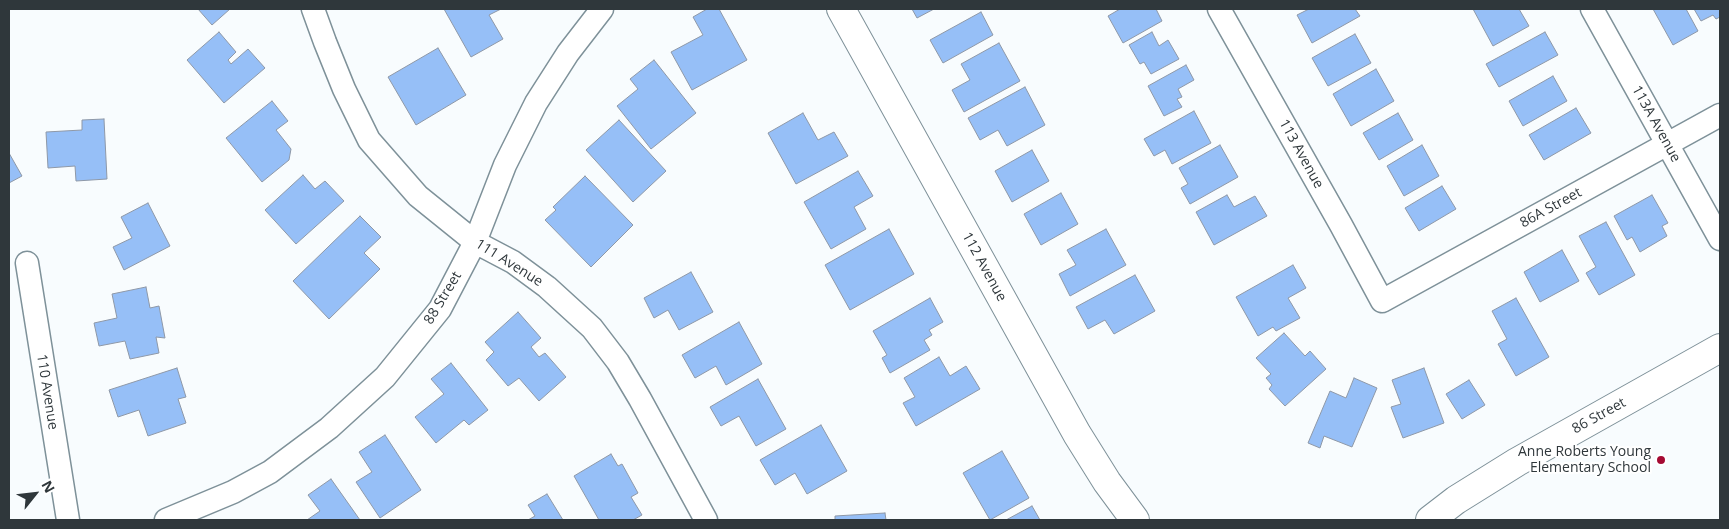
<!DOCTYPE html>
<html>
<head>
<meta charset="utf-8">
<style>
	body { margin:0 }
	#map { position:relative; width:1729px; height:529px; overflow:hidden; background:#f8fcfe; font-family:"Open Sans",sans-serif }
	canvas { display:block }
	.frame { position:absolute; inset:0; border:10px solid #2f373b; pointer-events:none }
	.north { position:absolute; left:10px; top:469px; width:50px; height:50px; -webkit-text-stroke:4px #fff; paint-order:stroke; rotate:61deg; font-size:14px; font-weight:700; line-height:20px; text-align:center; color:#2f373b }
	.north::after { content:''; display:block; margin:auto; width:18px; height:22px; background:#2f373b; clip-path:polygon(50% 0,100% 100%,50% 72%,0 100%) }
</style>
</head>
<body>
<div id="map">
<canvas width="1729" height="529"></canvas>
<div class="frame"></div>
<div class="north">N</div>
</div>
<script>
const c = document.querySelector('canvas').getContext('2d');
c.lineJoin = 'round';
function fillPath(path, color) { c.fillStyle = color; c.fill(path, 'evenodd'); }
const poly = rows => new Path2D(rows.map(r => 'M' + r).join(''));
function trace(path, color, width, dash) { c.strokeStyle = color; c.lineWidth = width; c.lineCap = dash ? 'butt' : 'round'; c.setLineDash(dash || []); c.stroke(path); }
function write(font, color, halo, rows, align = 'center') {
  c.font = font + ' "Open Sans",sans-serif'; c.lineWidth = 4; c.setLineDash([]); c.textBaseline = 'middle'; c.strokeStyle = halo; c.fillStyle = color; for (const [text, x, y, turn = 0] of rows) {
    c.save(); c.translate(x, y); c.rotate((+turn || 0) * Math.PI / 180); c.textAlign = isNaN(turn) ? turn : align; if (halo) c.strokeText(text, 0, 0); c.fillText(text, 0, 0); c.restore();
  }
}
const building = poly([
	[198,9,230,9,212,25,198,9],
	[444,9,501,9,489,15,503,39,471,57,444,9],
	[707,9,719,9,747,60,692,90,671,52,703,35,693,17,707,9],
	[912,9,934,9,917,18,912,9],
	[1120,9,1156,9,1162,21,1123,43,1108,16,1120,9],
	[1309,9,1355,9,1360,16,1312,43,1297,15,1309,9],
	[1473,9,1519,9,1529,26,1493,46,1473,9],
	[1653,9,1686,9,1698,31,1673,45,1653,9],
	[1694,9,1720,9,1720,17,1716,19,1713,15,1701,21,1694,9],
	[981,12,993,35,943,63,930,40,981,12],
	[219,32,236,52,228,60,231,64,248,49,265,68,224,103,187,60,219,32],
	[1152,32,1159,46,1168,40,1179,59,1151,74,1144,62,1140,64,1129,45,1152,32],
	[1545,32,1558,55,1499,87,1486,64,1545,32],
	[1355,34,1371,63,1328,86,1312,58,1355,34],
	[999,43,1020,81,964,112,952,90,970,80,961,64,999,43],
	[438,48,466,95,416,125,388,77,438,48],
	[654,60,696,113,651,149,617,106,638,89,630,79,654,60],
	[1186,65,1194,80,1178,89,1182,97,1177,99,1182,107,1164,116,1148,86,1186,65],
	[1376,69,1394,101,1351,126,1333,94,1376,69],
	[1553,76,1567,101,1523,126,1509,101,1553,76],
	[1025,87,1045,125,1007,146,998,130,980,140,968,118,1025,87],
	[272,101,288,121,276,130,291,149,289,160,262,182,226,138,272,101],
	[1576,108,1591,133,1544,160,1529,135,1576,108],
	[1194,111,1211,143,1172,164,1165,150,1154,156,1144,139,1194,111],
	[803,113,818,140,834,132,848,156,796,184,768,133,803,113],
	[1398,113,1413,140,1379,160,1363,133,1398,113],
	[104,119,107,179,76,181,75,166,48,168,46,132,82,130,82,120,104,119],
	[619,120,666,171,633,202,586,150,619,120],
	[1220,145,1238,177,1190,204,1181,188,1188,184,1179,168,1220,145],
	[1422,145,1439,176,1404,196,1387,166,1422,145],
	[1032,150,1049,181,1012,202,995,171,1032,150],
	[9,153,22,176,9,183,9,153],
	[858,171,873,196,854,207,866,229,831,249,804,202,858,171],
	[303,175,315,189,325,181,344,201,296,244,265,210,303,175],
	[585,176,633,225,591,267,545,220,556,210,553,207,585,176],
	[1442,186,1456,209,1419,231,1405,208,1442,186],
	[1061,193,1078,224,1041,245,1024,214,1061,193],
	[1227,195,1234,207,1255,196,1267,216,1214,245,1196,212,1227,195],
	[1652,195,1668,223,1662,226,1667,236,1640,252,1632,237,1627,240,1614,216,1652,195],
	[148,203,170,246,124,270,113,247,132,238,121,217,148,203],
	[360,216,381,237,364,253,380,269,329,319,293,281,360,216],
	[1606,222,1635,275,1599,295,1586,273,1596,267,1579,236,1606,222],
	[889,229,914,274,850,310,825,265,889,229],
	[1106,229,1126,265,1070,296,1059,274,1076,265,1067,250,1106,229],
	[1562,250,1579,281,1540,302,1524,272,1562,250],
	[1293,265,1306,288,1288,298,1300,318,1276,331,1273,327,1258,336,1236,297,1293,265],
	[691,272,713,312,679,330,668,310,654,318,644,298,691,272],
	[1135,275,1155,311,1114,334,1105,320,1088,329,1076,307,1135,275],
	[146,287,150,308,159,306,165,338,156,337,159,353,130,359,125,341,99,346,94,323,117,318,112,294,146,287],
	[930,298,943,322,929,330,932,335,924,340,930,350,890,373,882,358,887,355,873,331,930,298],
	[1516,298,1549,357,1516,376,1498,344,1507,339,1492,311,1516,298],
	[518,312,541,338,531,347,539,357,545,353,566,377,539,401,519,378,508,386,486,360,494,352,485,342,518,312],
	[739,322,762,364,726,385,716,366,695,378,682,355,739,322],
	[1284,333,1305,356,1310,351,1326,369,1285,406,1269,389,1272,385,1266,378,1271,374,1256,358,1284,333],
	[939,357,950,376,966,366,980,389,916,426,903,403,915,397,904,378,939,357],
	[451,363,488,410,469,425,464,420,436,443,415,417,444,394,431,379,451,363],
	[177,368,186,397,178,399,186,423,148,436,139,410,118,417,109,390,177,368],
	[1424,368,1444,423,1403,438,1391,407,1401,404,1392,380,1424,368],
	[1354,378,1377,388,1352,447,1324,436,1320,448,1308,443,1330,391,1346,398,1354,378],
	[758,379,786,429,756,446,739,416,721,426,710,407,758,379],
	[1469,380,1485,405,1462,419,1446,394,1469,380],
	[821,425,847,471,807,494,795,473,775,485,760,460,821,425],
	[385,435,421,490,380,518,356,482,372,472,359,452,385,435],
	[1002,451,1029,498,990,520,963,473,1002,451],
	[611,454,618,466,622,464,638,493,631,497,642,515,633,520,599,520,574,476,611,454],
	[331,479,360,520,307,520,320,511,308,495,331,479],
	[547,494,563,520,528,520,535,516,528,505,547,494],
	[1032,506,1040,520,1006,520,1032,506],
	[885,513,886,520,835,520,835,516,885,513]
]);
fillPath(building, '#96bff7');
trace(building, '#8e98a7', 1);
const street = poly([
	[313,9,325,42,344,89,369,140,418,196,475,242,513,262,547,287,592,328,618,362,640,399,706,520],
	[1219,9,1341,225,1382,301,1720,115],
	[1592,9,1720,239],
	[27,263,68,520],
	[166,520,233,492,270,472,329,428,385,377,440,309,475,242,505,165,536,103,568,53,602,9]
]);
const secondary = poly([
	[841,9,1077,434,1107,482,1135,520],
	[1430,520,1456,500,1517,462,1720,348]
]);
trace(street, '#7e9199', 25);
trace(secondary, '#7e9199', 30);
trace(street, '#fff', 22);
trace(secondary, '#fff', 28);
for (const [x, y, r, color] of [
	[1661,460,5,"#a50a33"]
]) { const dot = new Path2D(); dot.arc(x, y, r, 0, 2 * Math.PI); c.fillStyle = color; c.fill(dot); trace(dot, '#fff', 2); }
write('14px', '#2f373b', '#fff', [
	["113A Avenue",1656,124,61],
	["113 Avenue",1301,154,61],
	["86A Street",1551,208,-29],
	["111 Avenue",509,263,32],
	["112 Avenue",984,267,61],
	["88 Street",443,298,-59],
	["110 Avenue",47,392,81],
	["86 Street",1599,416,-29]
]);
write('14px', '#2f373b', '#fff', [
	["Anne Roberts Young",1651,452],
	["Elementary School",1651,468]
], 'right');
</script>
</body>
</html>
